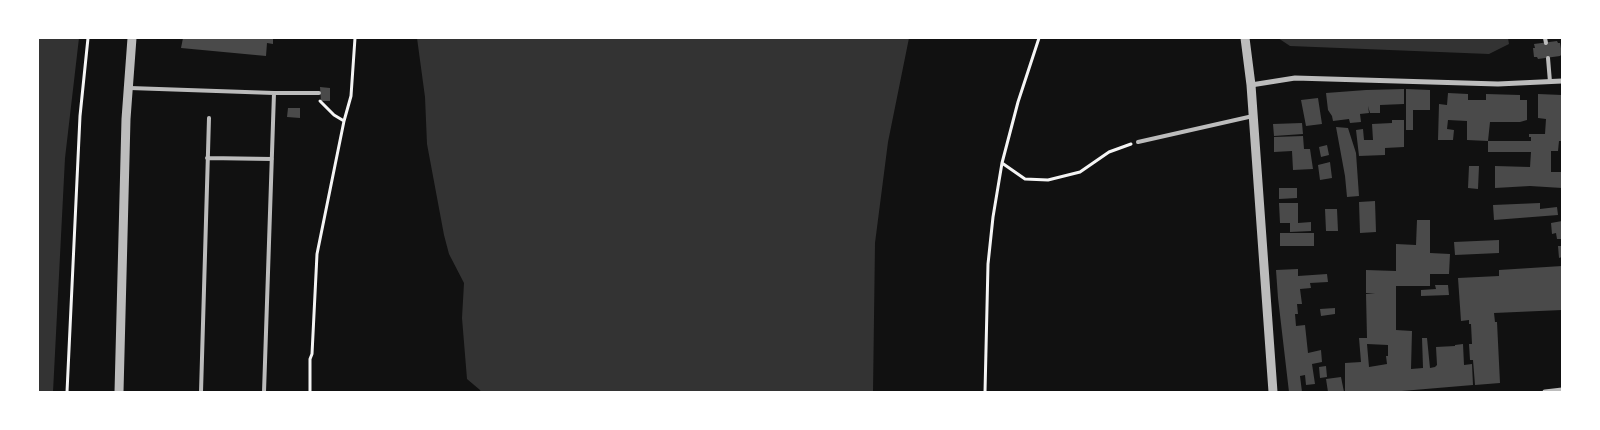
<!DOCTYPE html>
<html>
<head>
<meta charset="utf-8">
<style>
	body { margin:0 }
	#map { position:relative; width:1600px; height:430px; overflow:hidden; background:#111; font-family:"Asap Condensed",sans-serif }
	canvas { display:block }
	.frame { position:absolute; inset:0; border:39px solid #fff; pointer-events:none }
</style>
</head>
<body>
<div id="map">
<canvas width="1600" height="430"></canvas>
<div class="frame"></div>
</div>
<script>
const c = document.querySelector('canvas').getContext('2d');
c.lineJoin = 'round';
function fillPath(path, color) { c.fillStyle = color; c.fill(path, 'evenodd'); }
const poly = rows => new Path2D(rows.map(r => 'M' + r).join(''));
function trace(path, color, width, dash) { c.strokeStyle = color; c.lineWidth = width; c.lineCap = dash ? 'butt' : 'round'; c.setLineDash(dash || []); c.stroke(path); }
fillPath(poly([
	[38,38,79,38,65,158,53,392,38,392],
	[417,38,909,38,888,142,875,243,873,392,481,392,480,390,467,379,462,318,464,283,449,254,444,235,427,144,425,97],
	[1278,38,1508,38,1509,44,1489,54,1290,46]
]), '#333');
fillPath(poly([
	[183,38,273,38,273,44,267,43,266,56,181,48],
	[1557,41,1558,43,1560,43,1562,54,1560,56,1538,59,1537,57,1534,57,1533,48,1535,48,1534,44],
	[320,87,330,88,330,101,321,101],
	[1404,89,1404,104,1380,105,1380,113,1370,113,1368,106,1369,113,1360,114,1361,122,1350,123,1349,119,1333,121,1332,116,1328,110,1326,93,1366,90],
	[1406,89,1430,90,1430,110,1413,110,1413,130,1406,130],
	[1448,93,1468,94,1468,100,1486,100,1486,94,1520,95,1520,100,1527,100,1527,120,1520,122,1490,122,1488,141,1467,140,1467,121,1448,120,1447,129,1454,130,1453,140,1438,140,1439,104,1447,105],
	[1538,94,1562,95,1562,141,1559,141,1558,151,1551,151,1551,172,1562,172,1562,188,1530,186,1495,188,1495,166,1530,167,1531,152,1488,152,1488,141,1531,141,1531,137,1529,137,1529,134,1545,134,1546,119,1538,118],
	[1318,98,1322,124,1306,126,1301,100],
	[288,108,300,108,300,118,287,117],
	[1392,120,1404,120,1404,147,1385,148,1385,155,1359,156,1356,130,1363,129,1364,140,1373,140,1372,124,1392,123],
	[1302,123,1303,134,1274,136,1273,124],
	[1336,127,1348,128,1356,153,1359,196,1347,197,1345,176],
	[1303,136,1304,149,1310,149,1313,169,1293,170,1292,151,1274,152,1274,137],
	[1327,145,1329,155,1321,157,1319,147],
	[1330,162,1332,178,1320,180,1318,165],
	[1469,166,1479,166,1478,189,1468,188],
	[1279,188,1297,188,1297,198,1279,199],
	[1375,201,1376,232,1360,233,1359,202],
	[1279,203,1298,203,1298,223,1311,222,1311,231,1290,232,1290,223,1280,223],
	[1540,203,1540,209,1557,207,1558,215,1494,220,1493,205],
	[1325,209,1337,209,1338,231,1326,231],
	[1417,220,1430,220,1430,253,1450,254,1449,274,1430,274,1430,286,1396,286,1396,330,1412,331,1411,369,1423,368,1422,338,1427,338,1430,368,1435,367,1437,365,1436,347,1455,346,1455,345,1463,344,1464,365,1472,364,1473,385,1390,392,1345,392,1345,363,1361,362,1359,338,1367,338,1366,294,1375,294,1366,293,1366,270,1396,271,1396,244,1416,245],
	[1367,344,1388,345,1388,356,1386,356,1387,364,1369,367],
	[1562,221,1562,239,1557,239,1556,233,1552,234,1551,223],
	[1280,233,1314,233,1314,246,1280,246],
	[1499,240,1499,253,1455,255,1454,242],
	[1558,246,1562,246,1562,257,1559,258],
	[1562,266,1562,310,1494,313,1495,322,1497,322,1500,383,1475,385,1473,360,1470,360,1469,344,1472,344,1471,324,1469,324,1469,320,1461,321,1458,278,1499,276,1499,270],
	[1298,269,1298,276,1327,274,1328,282,1310,283,1311,288,1300,289,1302,304,1297,304,1298,314,1295,314,1296,326,1305,325,1308,353,1321,350,1322,362,1312,364,1315,384,1306,385,1305,375,1300,376,1302,392,1289,392,1278,298,1276,270],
	[1435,285,1448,285,1449,295,1421,296,1421,290,1436,289],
	[1335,308,1335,314,1321,316,1320,309],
	[1326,366,1327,377,1320,378,1319,367],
	[1341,377,1344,392,1328,392,1326,379]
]), '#4a4a4a');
trace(poly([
	[320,101,334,115,344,121],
	[1002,163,1025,179,1048,180,1080,172,1109,152,1131,144],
	[67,392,80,116,88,38],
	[310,392,310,359,312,354,317,254,344,121,351,96,355,38],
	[985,392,988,264,993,217,1002,163,1018,102,1039,38]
]), '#f5f5f5', 3);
trace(poly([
	[1545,38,1546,43],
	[1548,58,1550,82],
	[130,88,274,93,319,93],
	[1138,142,1253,116],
	[207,158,272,159],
	[201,392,209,118],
	[264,392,274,93]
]), '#bcbcbc', 4);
trace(poly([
	[1251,85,1295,78,1498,84,1562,81],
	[1545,392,1562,390]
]), '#bcbcbc', 5);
trace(poly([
	[1245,38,1251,85,1273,392],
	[119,392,126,119,132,38]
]), '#bcbcbc', 9);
</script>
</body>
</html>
